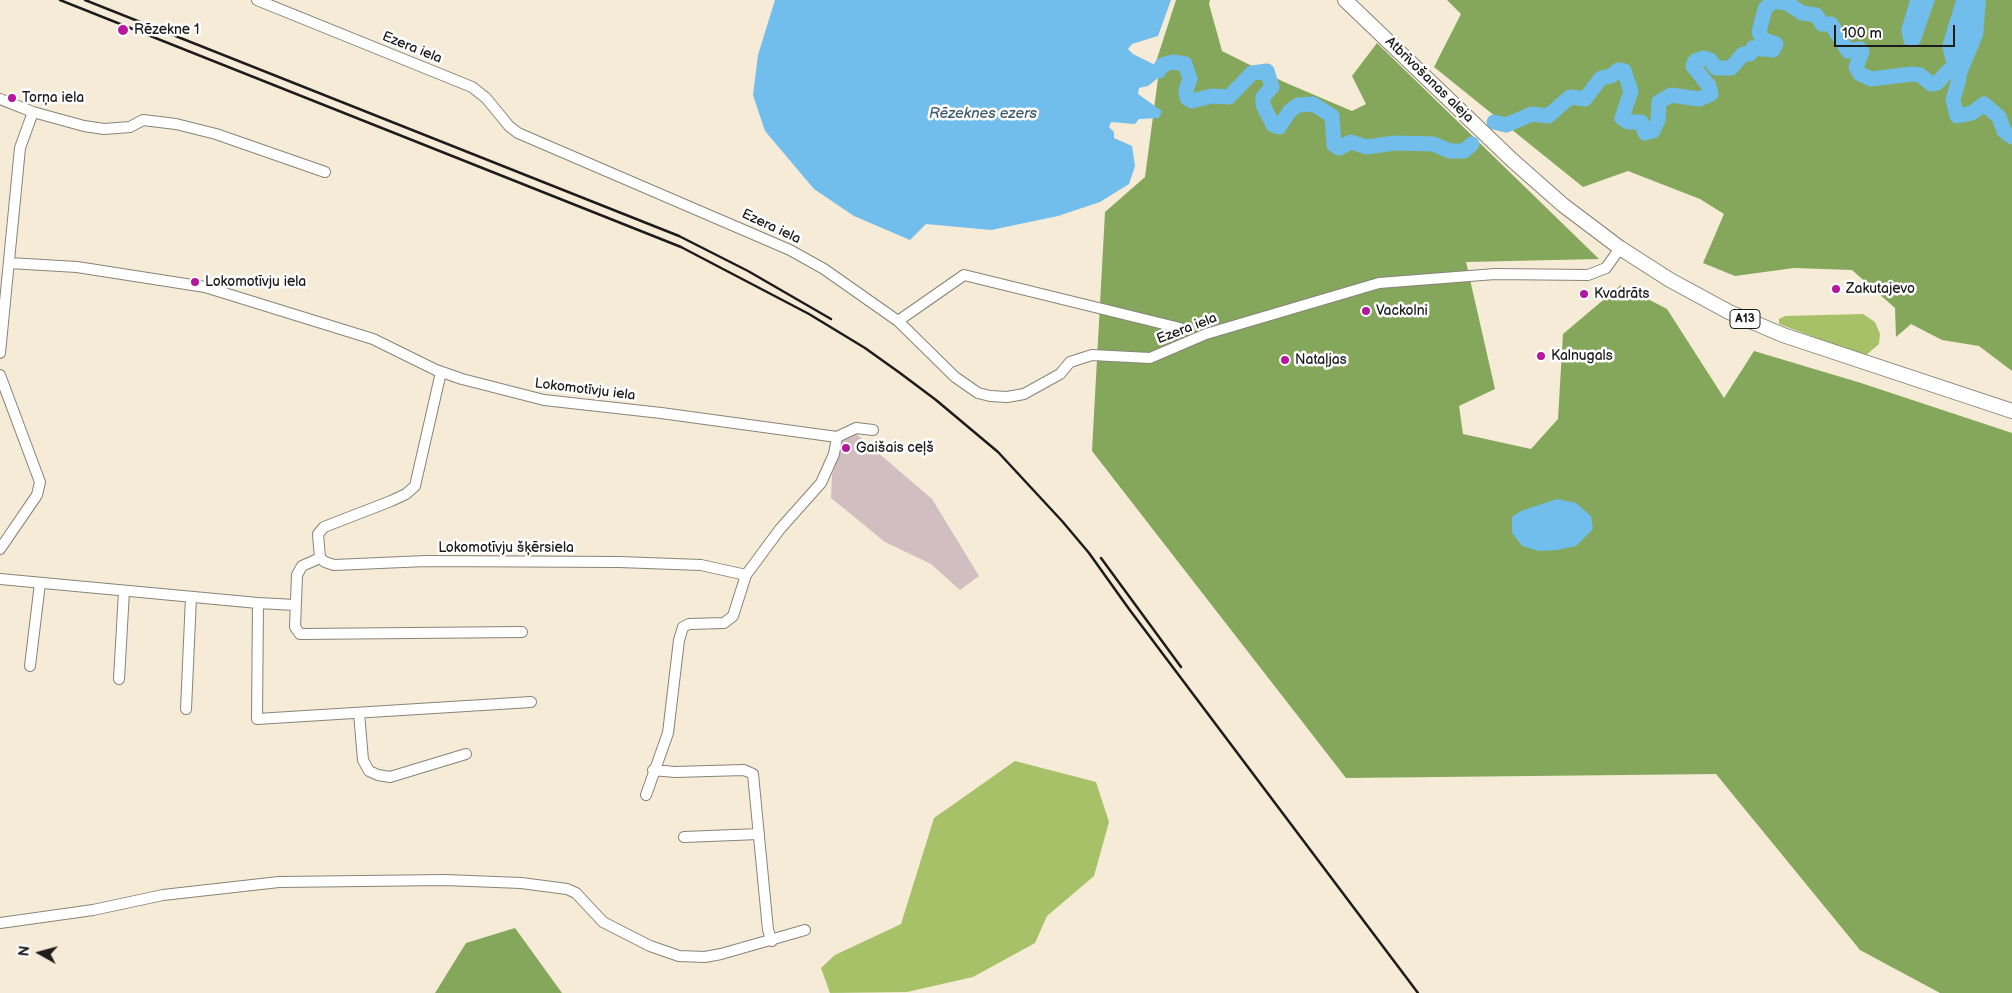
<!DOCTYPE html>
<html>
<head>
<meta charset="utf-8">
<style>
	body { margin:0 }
	#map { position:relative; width:2012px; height:993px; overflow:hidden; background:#f5ebd6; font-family:"Balsamiq Sans",sans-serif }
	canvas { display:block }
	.north { position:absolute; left:15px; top:928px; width:50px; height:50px; -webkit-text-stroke:4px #fff; paint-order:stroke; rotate:277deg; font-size:14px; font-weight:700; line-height:20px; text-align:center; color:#1c1c1c }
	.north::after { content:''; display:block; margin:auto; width:18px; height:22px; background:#1c1c1c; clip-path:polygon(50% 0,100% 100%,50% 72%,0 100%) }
	.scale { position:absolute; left:1834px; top:25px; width:121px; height:22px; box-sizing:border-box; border:2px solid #1c1c1c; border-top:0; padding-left:6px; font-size:15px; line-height:18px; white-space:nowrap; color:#1c1c1c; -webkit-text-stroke:4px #fff; paint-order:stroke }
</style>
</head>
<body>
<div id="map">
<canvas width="2012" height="993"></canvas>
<div class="north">N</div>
<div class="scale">100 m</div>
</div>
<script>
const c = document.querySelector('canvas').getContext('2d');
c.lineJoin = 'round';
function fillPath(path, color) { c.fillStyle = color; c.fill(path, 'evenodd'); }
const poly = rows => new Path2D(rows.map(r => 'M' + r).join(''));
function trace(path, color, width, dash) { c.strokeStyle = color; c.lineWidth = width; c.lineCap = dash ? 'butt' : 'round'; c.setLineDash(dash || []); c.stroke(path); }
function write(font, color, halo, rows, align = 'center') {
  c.font = font + ' "Balsamiq Sans",sans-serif'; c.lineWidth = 5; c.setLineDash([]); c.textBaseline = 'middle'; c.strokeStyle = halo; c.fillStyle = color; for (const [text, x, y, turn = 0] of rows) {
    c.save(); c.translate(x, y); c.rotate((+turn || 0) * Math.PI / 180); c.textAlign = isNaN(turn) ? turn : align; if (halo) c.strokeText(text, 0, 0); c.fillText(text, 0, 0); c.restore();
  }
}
fillPath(poly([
	[847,426,932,499,979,576,960,590,931,564,885,542,831,498,832,475]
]), '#d2bec1');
fillPath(poly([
	[1863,314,1875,322,1880,334,1879,344,1865,356,1779,324,1779,319,1785,316],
	[1015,761,1096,782,1109,822,1094,876,1047,916,1035,943,973,977,907,992,830,993,821,968,835,955,901,924,934,818]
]), '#a7c168');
fillPath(poly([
	[1176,0,1210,0,1209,4,1222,51,1284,82,1352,111,1366,104,1352,76,1377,43,1599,259,1466,262,1495,389,1459,406,1463,434,1531,449,1558,419,1563,334,1621,285,1667,309,1724,398,1754,351,1861,383,2012,433,2012,993,1940,993,1860,950,1716,774,1346,778,1092,451,1105,212,1145,177,1159,71,1155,65],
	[1447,0,2012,0,2012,371,1979,346,1942,340,1911,324,1896,337,1895,308,1852,270,1794,268,1735,276,1703,263,1724,214,1700,199,1628,171,1583,187,1434,67,1461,14],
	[515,928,562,993,435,993,466,943]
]), '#85a75c');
fillPath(poly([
	[775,0,1171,0,1158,36,1132,44,1128,49,1133,54,1155,65,1159,71,1158,78,1148,86,1139,88,1138,94,1162,111,1159,118,1139,119,1135,124,1111,122,1109,127,1114,132,1114,138,1132,146,1135,166,1129,184,1100,202,1058,216,991,230,926,224,910,240,854,216,814,189,765,131,753,95,758,55],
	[1910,0,1935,0,1920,43,1915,47,1904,44,1901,30],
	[1956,0,1986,0,1983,36,1966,77,1959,79,1957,72,1948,71,1942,46],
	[1557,499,1576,503,1591,516,1593,529,1576,546,1557,550,1539,551,1522,546,1512,533,1512,517,1521,511]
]), '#71bdeb');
trace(poly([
	[1159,71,1162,65,1173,62,1185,64,1190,79,1186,90,1187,98,1192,101,1212,96,1229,97,1252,73,1267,71,1272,87,1263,97,1263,105,1273,125,1279,127,1290,111,1298,105,1313,104,1332,116,1334,145,1339,148,1351,142,1366,147,1395,143,1433,144,1450,151,1464,151,1472,144],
	[1494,122,1506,125,1532,114,1548,116,1570,97,1585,99,1601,78,1611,76,1618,70,1624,71,1631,91,1622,118,1628,122,1641,122,1645,133,1653,131,1658,120,1659,102,1671,95,1699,99,1711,94,1709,86,1693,66,1695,61,1703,58,1710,60,1716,68,1731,68,1743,54,1750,54,1753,48,1773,50,1776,44,1762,39,1759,32,1765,9,1773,1,1787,3,1802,13,1816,15,1822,24,1831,24,1848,51,1860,49,1862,52,1856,67,1860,74,1871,79,1912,74,1920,75,1931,84,1937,83,1948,71,1957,72,1959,79,1953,100,1957,116,1972,113,1984,104,1999,117,2004,131,2012,137]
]), '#71bdeb', 15);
const minor = poly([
	[257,0,472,87,486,98,509,126,518,133,790,250,824,269,898,321,955,377,978,393,990,396,1007,397,1024,394,1060,374,1070,362,1092,355,1150,358,1206,334,1379,283,1495,274,1588,275,1606,268,1620,248],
	[0,99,33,112,84,126,104,129,130,127,143,120,176,124,216,134,325,172],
	[9,263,77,267,205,287,373,339,436,370,462,379,544,400,661,413,837,437,856,428,873,430],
	[898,321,964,275,1180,328],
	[0,353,20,148,33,112],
	[441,372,415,486,406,494,391,501,324,527,318,534,320,558,325,562,334,565,426,561,619,562,701,565,746,575],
	[0,375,40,482,37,495,0,549],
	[320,558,302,566,297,575,295,627,300,634,522,632],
	[0,579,258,603,257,719,531,702],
	[258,603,295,605],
	[30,666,40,583],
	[119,679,124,591],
	[186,709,191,597],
	[359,713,363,760,369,771,378,775,390,777,466,754],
	[653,770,675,772,744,770,753,774,768,930,772,941],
	[646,795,668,733,679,640,683,627,689,624,724,623,733,616,746,575,780,529,821,483,834,454,837,437],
	[684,837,759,834],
	[0,923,93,910,163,895,279,882,445,880,521,883,567,889,576,893,603,922,650,946,679,956,705,957,721,954,805,930]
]);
const major = poly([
	[1345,0,1512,160,1563,205,1620,248,1670,280,1729,312,1783,335,2012,411]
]);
trace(minor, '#888479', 12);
trace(major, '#888479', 16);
trace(minor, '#fff', 10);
trace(major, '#fff', 14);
trace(poly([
	[60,0,681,247,809,314,865,348,900,373,936,400,998,452,1062,521,1089,553,1129,609,1418,993],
	[85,0,679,236,748,271,831,319],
	[1101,558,1181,667]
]), '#1c1c1c', 2.5);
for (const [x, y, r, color] of [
	[123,30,6,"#b5179e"],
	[12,98,5,"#b5179e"],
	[195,282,5,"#b5179e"],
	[1836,289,5,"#b5179e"],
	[1584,294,5,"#b5179e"],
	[1366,311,5,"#b5179e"],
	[1541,356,5,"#b5179e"],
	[1285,360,5,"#b5179e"],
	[846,448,5,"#b5179e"]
]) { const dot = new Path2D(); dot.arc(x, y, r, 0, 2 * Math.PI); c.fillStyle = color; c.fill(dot); trace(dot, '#fff', 2); }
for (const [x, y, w] of [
	[1745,319,30]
]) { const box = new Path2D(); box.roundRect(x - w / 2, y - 9.5, w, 19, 4); c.fillStyle = '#fff'; c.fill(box); trace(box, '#1c1c1c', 1); }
write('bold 12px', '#1c1c1c', null, [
	["A13",1745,319]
]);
write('14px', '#1c1c1c', '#fff', [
	["Rēzekne 1",134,30],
	["Torņa iela",22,98],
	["Lokomotīvju iela",205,282],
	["Zakutajevo",1846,289],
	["Kvadrāts",1594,294],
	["Vackolni",1376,311],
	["Kalnugals",1551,356],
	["Nataļjas",1295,360],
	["Gaišais ceļš",856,448]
], 'left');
write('14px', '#1c1c1c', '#fff', [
	["Ezera iela",412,48,22],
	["Atbrīvošanas aleja",1429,80,44],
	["Ezera iela",771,227,25],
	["Ezera iela",1187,329,-21],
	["Lokomotīvju iela",585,390,7],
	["Lokomotīvju šķērsiela",506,548]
]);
write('italic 15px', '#3e5c6f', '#fff', [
	["Rēzeknes ezers",983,114]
]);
</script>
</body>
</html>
